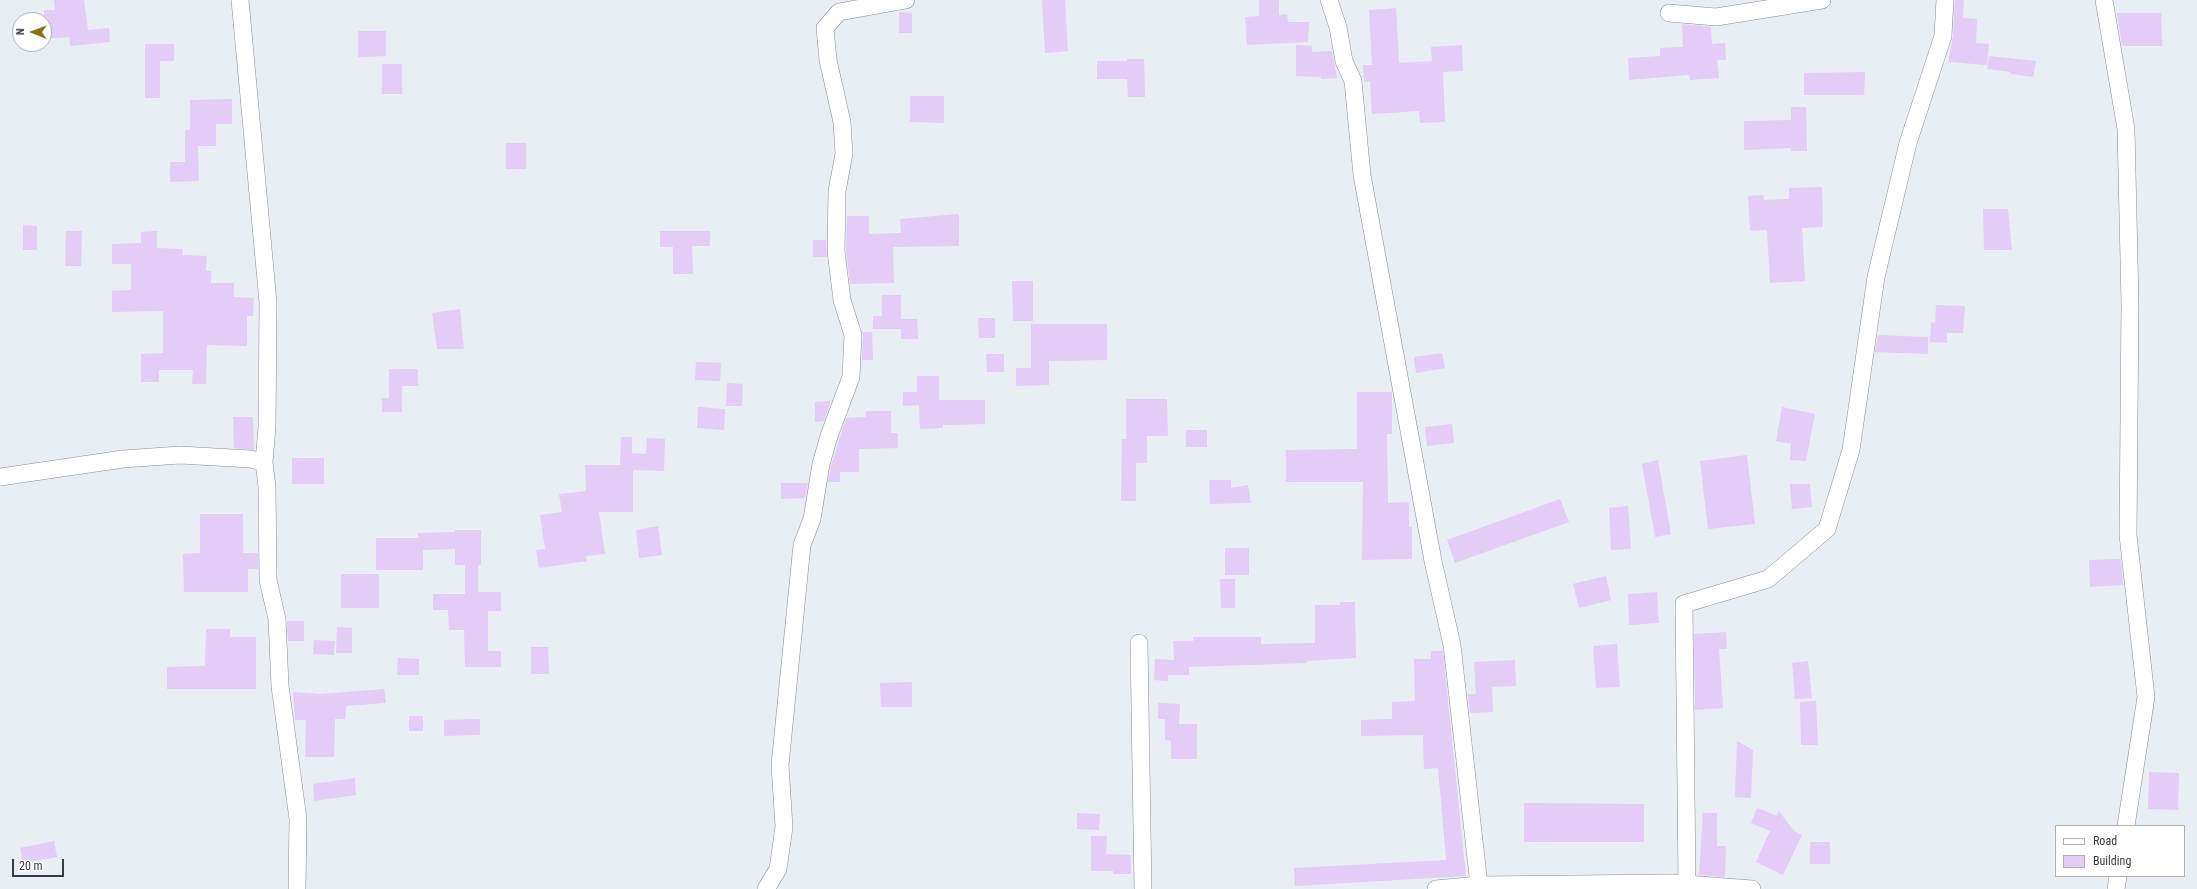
<!DOCTYPE html>
<html>
<head>
<meta charset="utf-8">
<style>
	body { margin:0 }
	#map { position:relative; width:2197px; height:889px; overflow:hidden; background:#e9edf4; font-family:"Roboto Condensed",sans-serif }
	canvas { display:block }
	.legend { position:absolute; left:2055px; top:825px; width:130px; height:52px; box-sizing:border-box; background:#fff; border:1px solid #b0b0b1; margin:0; padding:5px 7px; list-style:none; font-size:12px; color:#393a3d }
	.legend li { display:flex; align-items:center; gap:8px; height:20px }
	.legend b { width:20px; border:1px solid #b0b0b1 }
	.north { position:absolute; left:12px; top:12px; width:40px; height:40px; box-sizing:border-box; background:#fff; border:1px solid #b0b0b1; border-radius:50%; rotate:271deg; font-size:11px; font-weight:700; line-height:16px; text-align:center; color:#393a3d }
	.north::after { content:''; display:block; margin:auto; width:14px; height:18px; background:#877213; clip-path:polygon(50% 0,100% 100%,50% 72%,0 100%) }
	.scale { position:absolute; left:12px; top:859px; width:52px; height:18px; box-sizing:border-box; border:2px solid #393a3d; border-top:0; padding-left:5px; font-size:12px; line-height:14px; white-space:nowrap; color:#393a3d; -webkit-text-stroke:3px #fff; paint-order:stroke }
</style>
</head>
<body>
<div id="map">
<canvas width="2197" height="889"></canvas>
<ul class="legend">
<li><b style="height:5px;background:#fff"></b>Road</li>
<li><b style="height:11px;background:#e3ccf6"></b>Building</li>
</ul>
<div class="north">N</div>
<div class="scale">20 m</div>
</div>
<script>
const c = document.querySelector('canvas').getContext('2d');
c.lineJoin = 'round';
function fillPath(path, color) { c.fillStyle = color; c.fill(path, 'evenodd'); }
const poly = rows => new Path2D(rows.map(r => 'M' + r).join(''));
function trace(path, color, width, dash) { c.strokeStyle = color; c.lineWidth = width; c.lineCap = dash ? 'butt' : 'round'; c.setLineDash(dash || []); c.stroke(path); }
fillPath(poly([
	[54,0,84,0,88,30,109,28,110,42,70,46,69,37,44,39,44,10,55,10],
	[1042,0,1065,0,1068,51,1045,53],
	[1259,0,1279,0,1279,15,1287,14,1288,22,1309,22,1308,42,1247,45,1245,17,1259,16],
	[1955,0,1964,0,1963,18,1977,19,1976,43,1989,44,1987,65,1948,62,1953,37],
	[1396,8,1399,63,1432,61,1431,47,1462,45,1463,71,1443,72,1445,122,1420,123,1419,111,1372,114,1370,81,1364,82,1363,65,1372,65,1369,10],
	[899,12,912,13,912,33,899,33],
	[2117,13,2161,13,2162,46,2122,46],
	[1682,24,1711,27,1712,44,1725,43,1726,60,1717,60,1719,78,1690,80,1689,75,1629,80,1628,58,1660,56,1660,48,1683,47],
	[358,31,386,31,386,56,358,57],
	[145,44,174,44,174,61,160,61,160,98,145,98],
	[1296,45,1312,46,1312,52,1332,51,1337,78,1321,79,1321,77,1296,76],
	[1989,56,2036,61,2033,77,2011,74,2011,72,1987,69],
	[1127,59,1144,59,1145,97,1128,97,1127,79,1097,79,1097,61,1127,61],
	[382,64,402,64,402,94,382,94],
	[1865,72,1864,95,1804,95,1804,73],
	[910,96,944,96,944,123,910,122],
	[232,99,232,124,216,124,216,146,198,146,199,181,170,182,170,162,185,162,185,130,190,130,190,100],
	[1791,107,1806,107,1807,151,1791,151,1791,148,1744,150,1744,121,1791,120],
	[506,143,526,143,526,169,506,169],
	[1822,187,1823,227,1802,228,1805,281,1770,283,1767,230,1750,231,1748,196,1763,195,1764,200,1789,199,1789,188],
	[1983,209,2008,209,2012,250,1984,250],
	[959,214,959,246,893,247,894,283,850,284,846,250,847,216,869,216,869,234,901,233,900,219],
	[23,225,37,226,37,250,23,250],
	[66,231,82,231,81,266,65,266],
	[157,231,157,248,183,249,182,255,207,256,206,271,211,271,211,283,234,283,234,297,254,298,253,316,247,316,247,346,207,345,206,384,192,384,193,370,159,370,159,382,141,382,141,354,163,353,163,311,112,312,112,291,131,290,131,264,112,264,112,244,141,243,141,232],
	[660,231,710,231,710,246,692,246,693,274,673,274,673,247,660,247],
	[813,240,826,240,827,257,813,257],
	[1012,281,1033,281,1033,321,1013,321],
	[882,295,901,295,901,319,917,319,918,339,901,339,901,329,873,329,873,316,882,316],
	[1936,305,1965,306,1963,333,1947,333,1947,343,1930,342,1931,322,1935,323],
	[460,309,464,349,437,349,432,313],
	[978,318,995,318,995,338,979,338],
	[1031,324,1107,324,1107,360,1049,361,1049,385,1016,386,1016,368,1031,368],
	[863,332,872,332,873,360,862,360],
	[1878,335,1928,337,1928,354,1875,352],
	[1442,353,1445,368,1416,373,1414,357],
	[986,354,1004,354,1004,372,987,372],
	[696,362,721,363,720,381,695,380],
	[389,369,418,369,418,386,402,386,402,412,382,412,382,398,389,398],
	[917,376,939,376,939,400,985,400,985,424,943,425,943,428,920,429,919,405,903,406,903,392,917,392],
	[727,383,743,384,742,406,726,406],
	[1357,392,1392,392,1392,434,1387,434,1388,503,1409,502,1409,527,1412,527,1412,559,1362,560,1363,482,1286,482,1286,450,1357,449],
	[1126,399,1167,399,1168,436,1147,436,1147,463,1136,463,1136,501,1121,501,1122,439,1126,439],
	[831,401,824,421,815,422,815,402],
	[698,407,725,409,724,430,697,428],
	[1782,407,1815,414,1806,461,1790,460,1791,444,1776,441],
	[866,411,891,411,891,433,898,433,898,448,859,449,859,472,840,472,840,482,828,482,831,466,846,418,866,417],
	[233,417,253,417,254,450,234,448],
	[1452,424,1454,443,1427,446,1425,427],
	[1186,430,1207,430,1207,447,1186,447],
	[621,437,632,437,632,453,646,454,647,438,665,439,664,471,633,470,633,512,599,512,605,554,586,556,587,561,539,568,536,550,545,549,540,515,562,512,559,494,586,491,585,465,620,465],
	[1747,455,1755,524,1708,529,1700,461],
	[292,458,324,458,324,484,292,484],
	[1658,460,1671,534,1655,537,1642,464],
	[1209,480,1231,480,1231,488,1248,485,1251,503,1210,504],
	[781,483,808,483,805,498,781,499],
	[1790,484,1810,484,1812,507,1792,509],
	[1560,499,1569,522,1455,563,1447,540],
	[1628,506,1631,549,1611,550,1609,508],
	[200,514,243,514,243,553,258,553,258,569,248,569,248,592,184,592,183,554,200,553],
	[658,526,662,555,639,558,636,530],
	[455,530,481,530,481,565,478,565,478,592,501,592,501,611,488,611,488,651,501,651,501,667,465,667,464,630,449,630,448,610,433,610,433,594,465,594,465,565,455,565,455,549,423,550,423,570,376,570,376,538,418,538,418,533,455,532],
	[1225,548,1249,548,1249,575,1225,575],
	[2121,559,2123,585,2090,587,2089,560],
	[341,574,379,574,379,608,341,608],
	[1606,576,1611,600,1579,608,1573,584],
	[1220,579,1235,579,1235,608,1221,608],
	[1657,592,1659,623,1629,625,1628,594],
	[1340,602,1355,602,1356,658,1307,661,1307,663,1189,667,1189,675,1168,675,1168,681,1154,680,1155,659,1174,660,1173,641,1193,641,1193,637,1261,637,1261,644,1315,643,1315,605,1340,605],
	[287,621,304,621,304,641,288,641],
	[337,627,352,628,352,653,336,653],
	[206,629,230,629,230,637,256,637,256,689,167,689,167,667,205,666],
	[1726,632,1727,649,1719,649,1723,708,1695,710,1694,634],
	[314,640,335,641,334,655,313,654],
	[1617,644,1620,687,1596,688,1593,646],
	[531,647,548,647,549,674,531,674],
	[1431,651,1443,651,1466,876,1295,886,1294,868,1446,860,1438,768,1424,769,1423,735,1361,736,1361,720,1392,719,1392,702,1415,701,1414,659,1431,659],
	[398,658,419,659,419,675,397,675],
	[1515,660,1516,686,1492,687,1493,712,1470,713,1468,694,1476,694,1474,662],
	[1808,661,1812,698,1795,699,1792,663],
	[912,682,912,707,881,707,880,683],
	[384,689,386,703,346,706,345,719,335,719,334,757,305,757,306,720,295,720,293,692,320,694],
	[1816,701,1818,745,1801,745,1800,702],
	[1158,703,1180,704,1179,724,1197,724,1197,759,1171,759,1171,741,1165,740,1165,719,1158,719],
	[409,716,423,716,423,731,409,731],
	[480,719,480,735,444,736,444,720],
	[1737,741,1753,750,1751,798,1735,797],
	[2149,772,2179,773,2178,810,2148,809],
	[355,778,356,795,314,801,313,784],
	[1524,803,1644,804,1644,842,1524,842],
	[1757,808,1777,816,1779,811,1794,831,1802,835,1783,875,1756,862,1770,831,1751,823],
	[1077,813,1100,814,1099,830,1077,829],
	[1703,813,1717,813,1717,846,1726,846,1725,877,1699,875],
	[1091,836,1107,836,1106,854,1131,855,1131,874,1113,874,1113,871,1091,871],
	[54,841,57,857,23,863,20,848],
	[1810,842,1830,842,1830,864,1810,864]
]), '#e3ccf6');
const street = poly([
	[240,0,268,302,267,427,264,462,267,487,268,580,277,619,280,686,298,819,297,889],
	[1329,0,1338,27,1344,61,1353,81,1362,175,1433,561,1452,645,1479,885],
	[2104,0,2126,129,2130,303,2128,535,2146,697,2126,826],
	[1669,13,1716,17,1822,0],
	[0,477,123,459,180,455,250,459,264,462],
	[1139,643,1143,889],
	[1687,884,1684,604,1768,579,1827,529,1851,450,1876,277,1908,143,1943,36,1945,0],
	[766,889,778,869,784,827,780,765,802,545,812,519,821,464,829,436,851,377,853,335,842,300,836,251,837,191,844,154,842,122,828,60,825,28,839,12,906,0],
	[1436,889,1479,885,1672,883,1752,889],
	[2116,889,2118,876]
]);
trace(street, '#898c93', 18);
trace(street, '#fff', 17);
</script>
</body>
</html>
